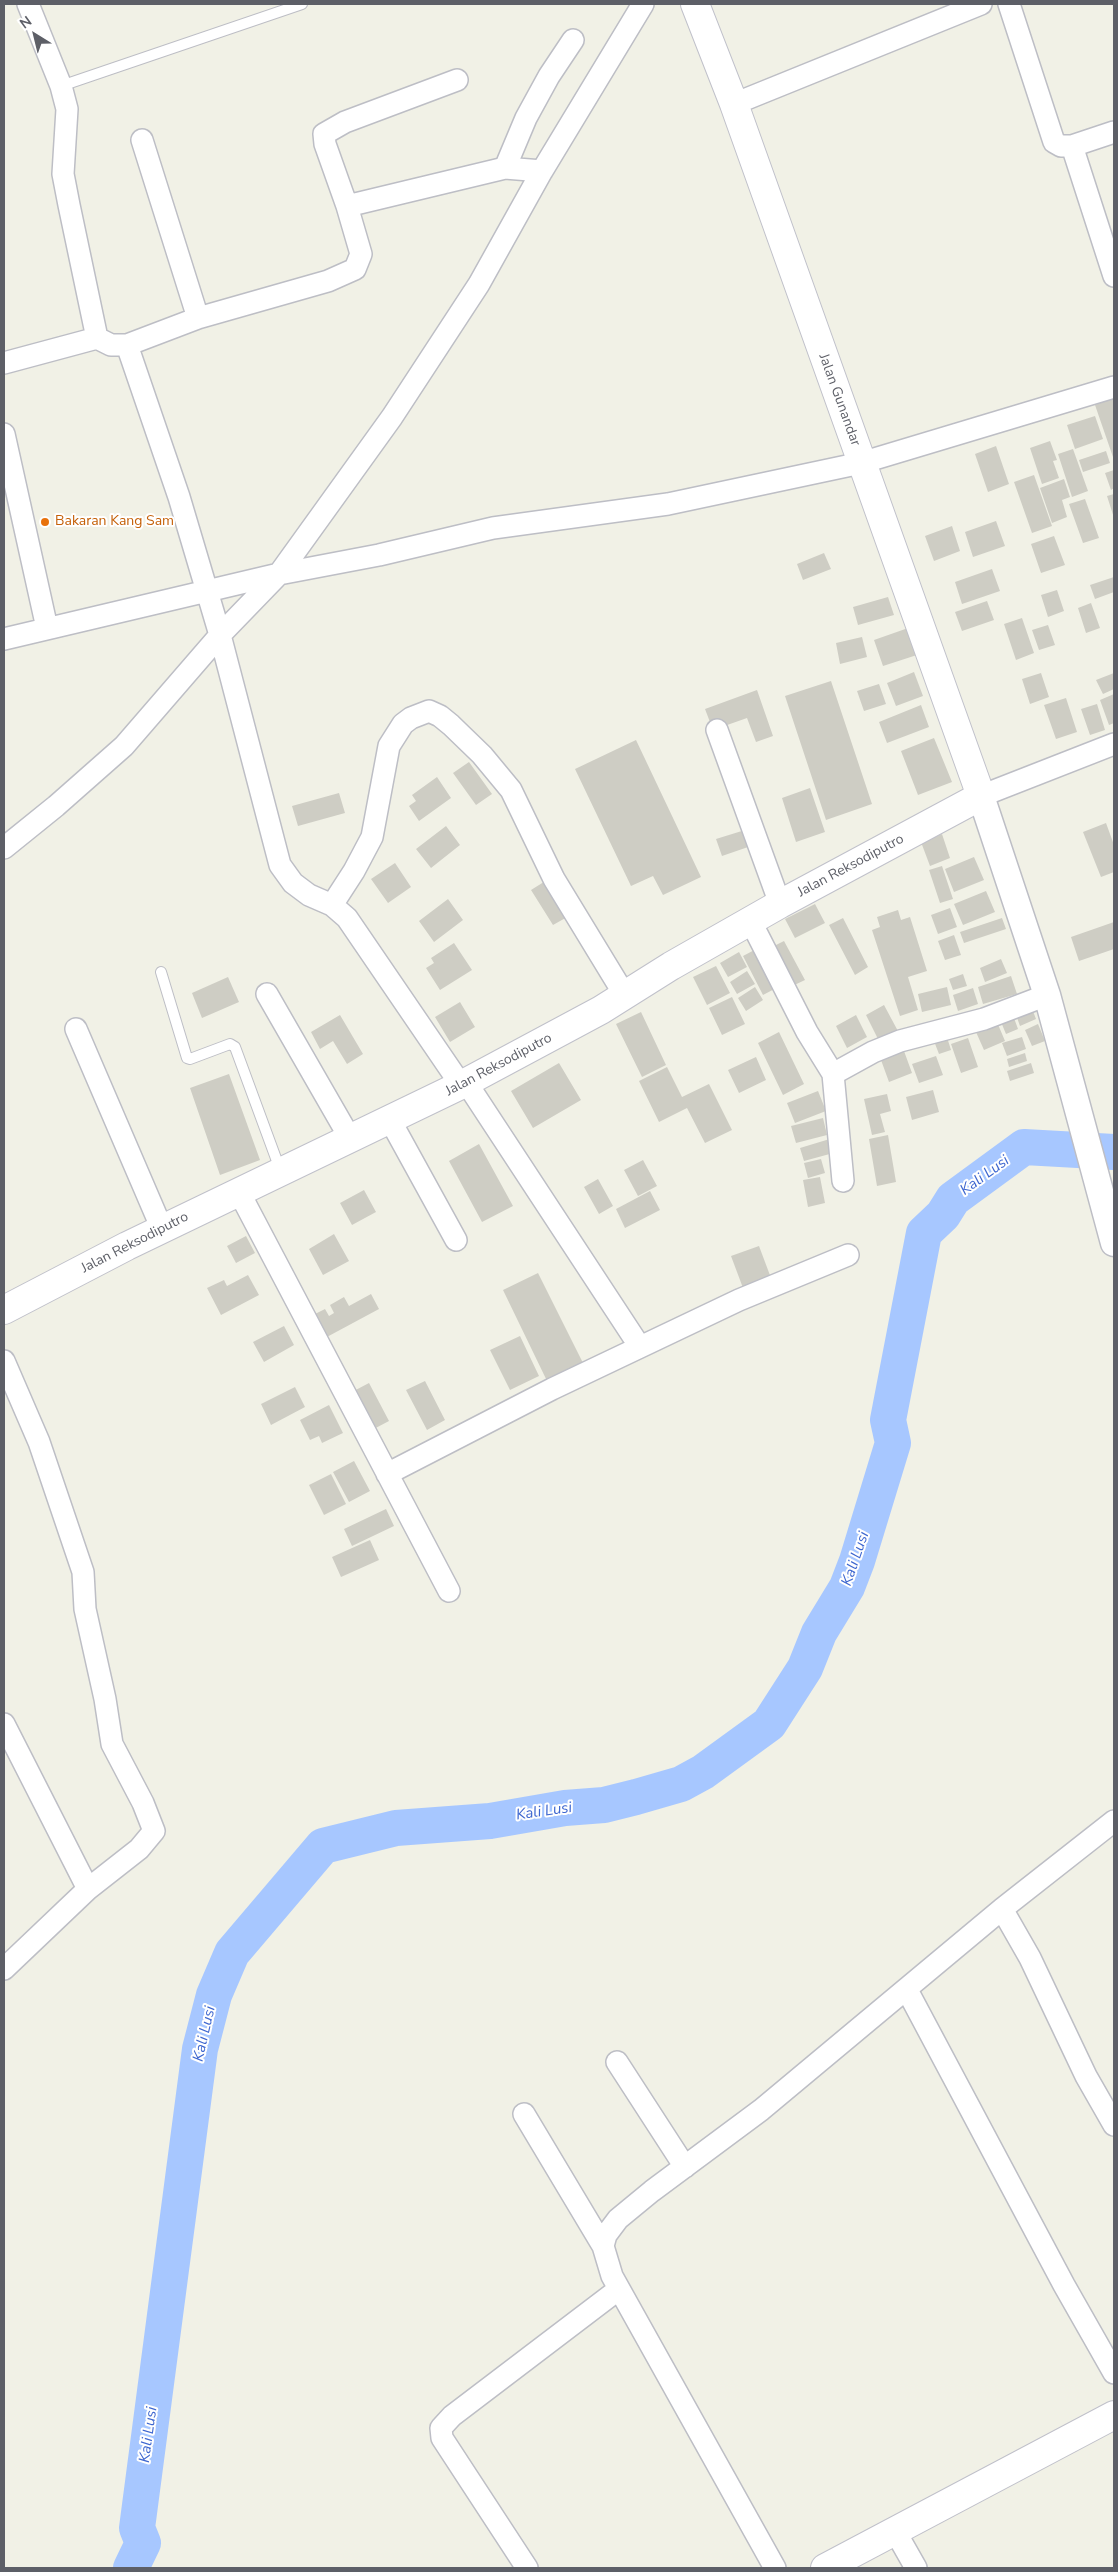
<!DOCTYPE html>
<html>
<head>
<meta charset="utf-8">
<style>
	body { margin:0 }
	#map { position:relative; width:1118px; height:2572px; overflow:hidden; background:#f1f1e6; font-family:"Nunito Sans",sans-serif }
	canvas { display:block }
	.frame { position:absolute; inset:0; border:5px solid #5d5f67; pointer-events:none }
	.north { position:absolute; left:10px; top:10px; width:50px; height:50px; -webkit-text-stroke:4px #fff; paint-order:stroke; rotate:324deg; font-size:14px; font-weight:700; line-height:20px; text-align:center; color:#5d5f67 }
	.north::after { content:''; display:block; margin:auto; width:18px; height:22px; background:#5d5f67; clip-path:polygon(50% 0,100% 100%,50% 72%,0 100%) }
</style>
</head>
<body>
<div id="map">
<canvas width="1118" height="2572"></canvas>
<div class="frame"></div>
<div class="north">N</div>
</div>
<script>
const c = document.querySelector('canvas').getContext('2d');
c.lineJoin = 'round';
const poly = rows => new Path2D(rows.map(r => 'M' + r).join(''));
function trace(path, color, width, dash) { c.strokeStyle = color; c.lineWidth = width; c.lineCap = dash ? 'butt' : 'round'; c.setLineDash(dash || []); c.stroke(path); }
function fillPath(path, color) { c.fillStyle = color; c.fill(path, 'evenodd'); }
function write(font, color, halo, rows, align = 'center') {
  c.font = font + ' "Nunito Sans",sans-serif'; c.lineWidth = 4; c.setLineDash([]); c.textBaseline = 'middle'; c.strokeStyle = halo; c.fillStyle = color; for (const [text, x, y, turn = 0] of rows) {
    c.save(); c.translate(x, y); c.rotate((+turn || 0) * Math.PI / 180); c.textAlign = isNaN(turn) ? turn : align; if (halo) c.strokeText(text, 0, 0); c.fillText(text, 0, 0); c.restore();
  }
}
trace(poly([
	[131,2568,143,2543,137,2528,200,2049,214,1995,232,1953,323,1846,396,1828,490,1821,565,1808,604,1805,636,1797,681,1784,703,1772,769,1724,805,1668,819,1633,847,1587,857,1561,893,1443,888,1420,924,1233,943,1215,953,1199,1024,1147,1114,1152]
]), '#a7c7ff', 36);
fillPath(poly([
	[1113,398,1114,402,1114,460,1095,405],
	[1095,416,1103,439,1075,449,1067,425],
	[1050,441,1057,460,1053,461,1059,478,1042,484,1030,448],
	[996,446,1009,484,988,492,975,454],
	[1073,449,1088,491,1072,497,1058,454],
	[1106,451,1110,463,1083,472,1079,460],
	[1114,470,1114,488,1111,490,1105,473],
	[1034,475,1052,526,1032,533,1014,482],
	[1064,479,1070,497,1062,500,1067,517,1052,523,1040,488],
	[1114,494,1114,518,1107,496],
	[1085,499,1099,538,1083,543,1069,504],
	[996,521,1005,546,973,557,965,532],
	[952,526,960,551,934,561,925,536],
	[1054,536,1065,565,1041,573,1031,544],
	[824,553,831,569,803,580,797,564],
	[992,569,1000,591,962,604,955,582],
	[1114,577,1114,592,1095,599,1090,585],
	[1057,590,1064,611,1048,617,1041,595],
	[888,597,894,615,858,625,853,607],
	[987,601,994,620,962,631,955,612],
	[1091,603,1100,628,1086,633,1078,608],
	[1022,618,1034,653,1016,660,1004,624],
	[1048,625,1055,645,1039,650,1032,630],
	[911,627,920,654,883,666,874,640],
	[862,637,867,657,840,664,836,643],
	[914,672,923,696,896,706,887,683],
	[1041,673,1049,697,1030,704,1022,679],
	[1114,673,1114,689,1103,694,1096,680],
	[831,681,872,804,826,820,785,696],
	[879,684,886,704,864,711,857,691],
	[757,690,773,736,756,742,747,718,713,730,705,709],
	[1114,694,1114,723,1109,725,1100,700],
	[1066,698,1077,732,1056,739,1044,705],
	[1097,704,1105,730,1090,735,1081,709],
	[921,705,929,727,887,743,879,722],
	[934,738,952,782,918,795,901,751],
	[636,740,701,877,663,895,653,876,631,886,575,769],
	[469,762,492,794,476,805,453,773],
	[437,777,451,798,419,821,409,806,416,801,412,795],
	[810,788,825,832,796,842,782,798],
	[339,793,345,813,298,826,292,806],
	[1106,823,1114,845,1114,872,1101,877,1083,832],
	[446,826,460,845,431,868,416,849],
	[745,830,751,846,722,856,716,839],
	[942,834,950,858,930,866,921,842],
	[974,857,984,880,954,892,945,869],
	[395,863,411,887,388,903,371,879],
	[942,866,953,899,940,903,929,870],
	[547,880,569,916,553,925,531,890],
	[986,891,995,912,963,925,954,904],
	[448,899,463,920,434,942,419,921],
	[815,904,825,923,795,938,785,919],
	[950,908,957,927,938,934,931,915],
	[898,910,901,920,910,917,927,971,908,977,918,1010,900,1016,872,930,880,927,877,917],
	[843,918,868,967,855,975,829,925],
	[1002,918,1006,929,964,943,960,932],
	[1114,922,1114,949,1079,961,1071,937],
	[954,935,961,955,945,960,938,941],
	[784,941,805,980,788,988,768,949],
	[454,943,472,970,440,990,426,968,434,963,431,958],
	[762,946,782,985,763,995,743,956],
	[739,952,747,967,728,977,720,963],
	[1001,959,1007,973,985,982,980,968],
	[716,966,730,993,707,1005,693,977],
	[747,971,755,984,737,994,730,982],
	[963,974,967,986,953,990,949,979],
	[1011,976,1017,994,983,1004,978,987],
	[228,977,239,1002,202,1018,192,993],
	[755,987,763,1000,746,1011,738,998],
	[947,987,951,1005,922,1012,918,994],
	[973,988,978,1004,958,1011,953,995],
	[732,997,745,1024,722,1035,709,1008],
	[460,1002,475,1027,450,1042,435,1017],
	[884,1005,899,1033,880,1043,866,1015],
	[1031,1006,1036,1019,1020,1026,1015,1012],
	[641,1012,666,1065,642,1077,616,1024],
	[340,1015,363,1054,347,1064,333,1041,320,1049,311,1032],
	[856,1015,867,1037,847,1048,836,1026],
	[1014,1018,1018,1029,1006,1034,1001,1022],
	[997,1022,1005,1041,984,1050,976,1032],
	[1038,1024,1045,1041,1032,1046,1025,1030],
	[945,1031,951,1050,939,1054,932,1036],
	[779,1032,804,1084,783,1095,758,1043],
	[1022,1037,1026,1049,1007,1056,1002,1043],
	[968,1038,978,1067,961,1073,951,1044],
	[904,1051,912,1073,889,1082,881,1060],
	[1025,1053,1027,1061,1009,1067,1007,1059],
	[936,1056,943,1075,919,1083,912,1064],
	[756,1057,766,1080,739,1093,728,1070],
	[559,1063,581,1100,533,1128,511,1091],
	[1031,1063,1034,1073,1010,1081,1007,1071],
	[667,1067,682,1097,709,1084,732,1130,705,1143,687,1108,659,1122,639,1081],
	[229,1074,260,1160,220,1175,190,1088],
	[933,1090,939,1112,912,1120,906,1097],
	[818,1091,826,1111,795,1123,787,1103],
	[887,1094,891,1111,880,1114,885,1132,872,1135,864,1099],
	[823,1118,827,1135,796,1143,791,1126],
	[888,1135,896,1182,877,1186,869,1139],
	[833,1138,837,1152,804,1161,800,1148],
	[479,1144,513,1206,482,1222,449,1161],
	[821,1159,825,1173,808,1178,804,1163],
	[643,1160,657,1186,638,1196,624,1170],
	[820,1177,825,1203,808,1207,803,1180],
	[598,1179,613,1206,599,1214,584,1187],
	[364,1190,376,1212,352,1225,340,1203],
	[650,1191,660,1210,625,1228,616,1209],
	[334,1234,349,1261,323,1275,309,1249],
	[246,1236,255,1253,236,1263,227,1246],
	[759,1246,771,1278,743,1288,731,1256],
	[538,1273,584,1365,548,1383,503,1290],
	[248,1275,259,1295,221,1315,207,1288,224,1280,227,1286],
	[371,1294,379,1309,325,1338,313,1315,325,1309,329,1316,334,1313,330,1305,344,1297,349,1306],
	[284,1326,294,1345,264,1362,253,1342],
	[520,1336,539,1376,510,1390,490,1350],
	[425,1381,445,1420,427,1430,406,1390],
	[369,1383,389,1421,370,1431,350,1393],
	[295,1387,305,1407,271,1425,261,1404],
	[329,1405,343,1433,322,1443,319,1436,310,1440,300,1420],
	[354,1461,370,1491,349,1502,333,1472],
	[331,1474,346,1504,324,1515,309,1485],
	[386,1509,394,1526,352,1546,344,1529],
	[370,1540,379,1560,341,1577,332,1557]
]), '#cecdc4');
const service = poly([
	[61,86,302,4],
	[161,972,187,1058,190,1059,230,1044,235,1047,281,1172]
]);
const minor = poly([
	[28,4,61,86,67,109,63,174,69,205,97,338,111,345,127,345,198,318,328,281,355,269,361,254,347,206,505,168,542,171],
	[1009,4,1054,142,1061,146,1072,146,1114,132],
	[734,104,981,4],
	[142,140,198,318],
	[1072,146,1114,276],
	[505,168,526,118,549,76,573,40],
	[347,206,325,144,324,134,345,122,457,80],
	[127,345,179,497,220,635,280,865,293,883,309,895,332,905,347,918,461,1085],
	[4,363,97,338],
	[4,434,47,628],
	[4,639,279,574,379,555,493,528,668,504,861,463,1114,387],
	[717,730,780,904],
	[981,796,1114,744],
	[4,848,56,806,124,746,220,635,279,574,392,417,479,284,542,171,643,4],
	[332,905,354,871,372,837,389,746,403,724,411,718,429,711,440,716,451,725,482,755,511,790,554,879,624,994],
	[751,922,807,1032,833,1074,843,1181],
	[267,994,351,1140],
	[76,1029,162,1229],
	[833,1074,873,1052,900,1041,984,1019,1047,995],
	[466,1082,640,1347],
	[390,1120,456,1240],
	[239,1192,449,1591],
	[4,1361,39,1442,83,1572,85,1609,105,1699,112,1744,143,1803,154,1831,139,1849,88,1889,4,1969],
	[387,1474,552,1389,739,1300,848,1255],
	[4,1724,88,1889],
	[1002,1909,1030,1958,1086,2076,1114,2125],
	[907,1990,1064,2285,1114,2373],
	[617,2062,685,2167],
	[524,2114,603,2246],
	[895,2531,916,2568],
	[527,2568,442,2438,441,2428,452,2416,619,2289],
	[775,2568,612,2276,603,2246,606,2235,618,2219,652,2191,761,2110,1002,1909,1114,1821]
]);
const tertiary = poly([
	[981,796,1047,995,1114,1243]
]);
const secondary = poly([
	[4,1310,127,1246,461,1085,601,1010,671,966,780,904,981,796,734,104,695,4],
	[825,2568,1114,2415]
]);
trace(service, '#bdbec5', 12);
trace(minor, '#bdbec5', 24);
trace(tertiary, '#bdbec5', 29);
trace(secondary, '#c0c1ca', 30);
trace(service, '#fff', 10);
trace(minor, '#fff', 21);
trace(tertiary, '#fff', 26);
trace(secondary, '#fff', 28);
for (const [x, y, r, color] of [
	[45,522,5,"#e8710a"]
]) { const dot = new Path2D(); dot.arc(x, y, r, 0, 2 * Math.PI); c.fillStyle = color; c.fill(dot); trace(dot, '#fff', 2); }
write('14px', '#5d5f67', '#fff', [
	["Jalan Gunandar",839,400,70],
	["Jalan Reksodiputro",851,866,-28],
	["Jalan Reksodiputro",499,1065,-28],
	["Jalan Reksodiputro",135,1243,-27]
]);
write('14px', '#c56008', '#fff', [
	["Bakaran Kang Sam",55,522]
], 'left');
write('italic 15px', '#3d66cf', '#fff', [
	["Kali Lusi",985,1176,-36],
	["Kali Lusi",856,1559,-71],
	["Kali Lusi",544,1812,-8],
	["Kali Lusi",205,2034,-77],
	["Kali Lusi",149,2435,-82]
]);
</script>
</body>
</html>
